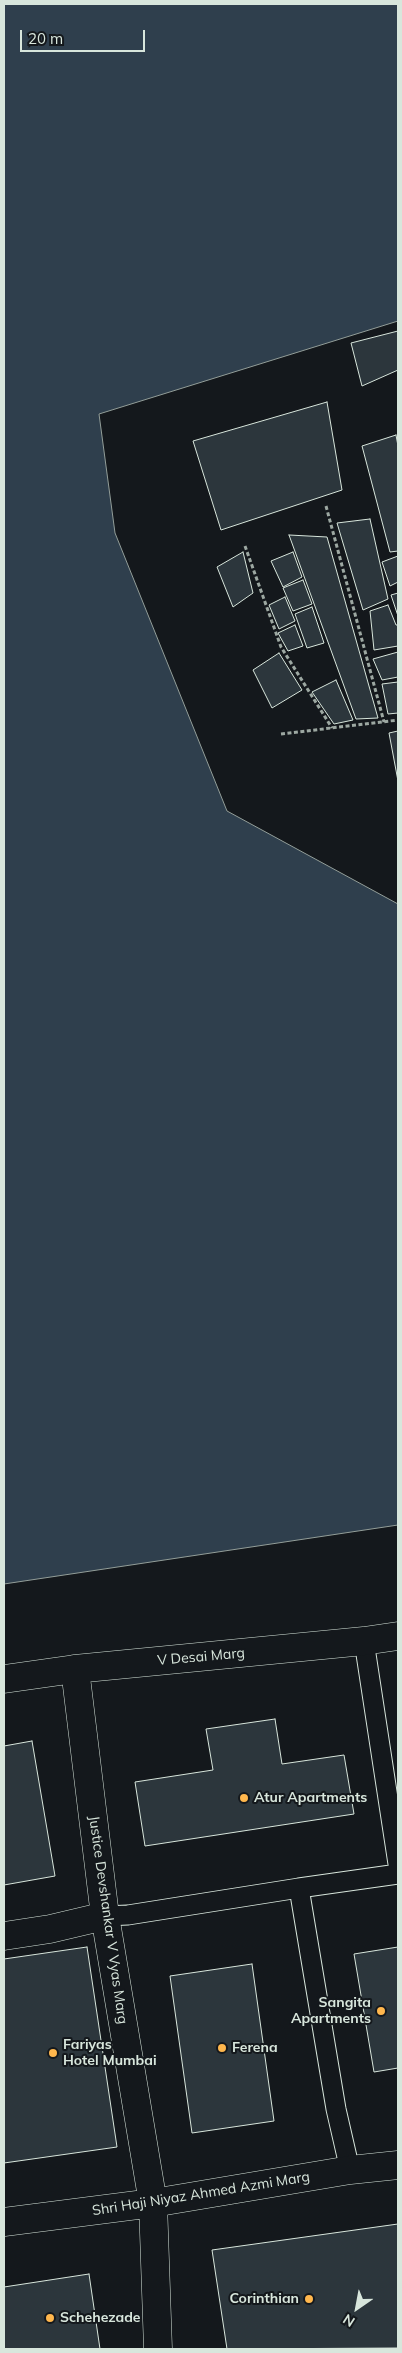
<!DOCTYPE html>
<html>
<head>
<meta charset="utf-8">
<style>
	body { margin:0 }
	#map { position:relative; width:402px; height:2353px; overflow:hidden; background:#14181c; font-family:Mulish,sans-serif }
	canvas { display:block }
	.frame { position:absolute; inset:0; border:5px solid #d8e6dc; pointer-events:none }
	.north { position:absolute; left:332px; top:2283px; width:50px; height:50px; -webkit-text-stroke:4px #14181c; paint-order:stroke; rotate:213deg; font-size:14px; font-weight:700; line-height:20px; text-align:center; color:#d8e6dc }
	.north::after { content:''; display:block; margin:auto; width:18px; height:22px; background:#d8e6dc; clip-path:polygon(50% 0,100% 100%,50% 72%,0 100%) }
	.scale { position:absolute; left:20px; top:30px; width:125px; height:22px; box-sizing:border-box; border:2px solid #d8e6dc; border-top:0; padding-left:6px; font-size:15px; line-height:18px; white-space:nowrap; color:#d8e6dc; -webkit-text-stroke:4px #14181c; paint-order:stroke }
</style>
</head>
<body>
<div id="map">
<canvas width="402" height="2353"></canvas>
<div class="frame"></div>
<div class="north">N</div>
<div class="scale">20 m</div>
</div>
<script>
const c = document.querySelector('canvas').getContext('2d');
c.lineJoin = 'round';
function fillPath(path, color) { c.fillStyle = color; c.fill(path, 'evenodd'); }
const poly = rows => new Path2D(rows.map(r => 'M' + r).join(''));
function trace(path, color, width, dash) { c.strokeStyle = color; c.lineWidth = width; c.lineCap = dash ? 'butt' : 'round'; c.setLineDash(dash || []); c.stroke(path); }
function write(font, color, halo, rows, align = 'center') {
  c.font = font + ' Mulish,sans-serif'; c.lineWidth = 4; c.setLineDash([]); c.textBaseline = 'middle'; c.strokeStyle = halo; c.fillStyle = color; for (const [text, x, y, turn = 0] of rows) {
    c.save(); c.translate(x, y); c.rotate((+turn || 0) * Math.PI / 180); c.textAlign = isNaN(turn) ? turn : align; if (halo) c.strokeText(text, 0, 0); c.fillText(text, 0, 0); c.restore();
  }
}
const water = poly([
	[4,4,398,4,398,321,99,414,115,533,227,811,398,904,398,1525,4,1584,4,4]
]);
fillPath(water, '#2f3f4d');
trace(water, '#939e99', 1);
const building = poly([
	[398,331,398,370,362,386,351,343,398,331],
	[327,402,342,490,221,530,193,441,327,402],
	[396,435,398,446,398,551,390,552,362,446,396,435],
	[370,519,388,599,363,610,337,523,370,519],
	[289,535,327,537,378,718,356,719,289,535],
	[243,552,253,593,233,607,217,567,243,552],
	[293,552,302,577,283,587,271,561,293,552],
	[398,556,398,582,390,586,382,562,398,556],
	[303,580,312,604,293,611,283,588,303,580],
	[398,593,398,616,391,595,398,593],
	[285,597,295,621,279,629,269,605,285,597],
	[388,605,396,625,398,625,398,646,374,650,370,611,388,605],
	[312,607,324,643,307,648,295,614,312,607],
	[295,625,303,646,288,651,278,633,295,625],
	[398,652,398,677,382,680,373,659,398,652],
	[279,653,302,690,272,708,253,670,279,653],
	[336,680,353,720,334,724,312,692,336,680],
	[398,682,398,713,388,714,382,684,398,682],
	[398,731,398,781,389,733,398,731],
	[275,1719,282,1764,344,1755,354,1814,145,1846,135,1782,213,1770,206,1729,275,1719],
	[32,1741,55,1876,4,1885,4,1746,32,1741],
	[87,1947,117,2147,4,2163,4,1959,87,1947],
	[398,1947,398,2068,374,2072,354,1954,398,1947],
	[252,1964,274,2121,192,2133,170,1976,252,1964],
	[398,2224,398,2348,227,2349,212,2250,398,2224],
	[89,2274,100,2349,4,2349,4,2287,89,2274]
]);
fillPath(building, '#2c363c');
trace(building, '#d8e6dc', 1);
const lane = poly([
	[364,1641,398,1864],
	[299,1888,398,1874],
	[105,1916,128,1915,299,1888,336,2109,350,2170]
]);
const street = poly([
	[75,1669,105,1916,153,2203,158,2349],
	[4,1679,75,1669,364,1641,398,1636],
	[4,1936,50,1929,105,1916],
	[4,2222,153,2203,350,2170,398,2165]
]);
trace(lane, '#d8e6dc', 21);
trace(street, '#d8e6dc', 29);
trace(poly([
	[326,506,384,722],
	[245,546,281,647,332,728],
	[281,734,398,720]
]), '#9da8a2', 3, [4, 2.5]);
trace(lane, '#14181c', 19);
trace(street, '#14181c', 28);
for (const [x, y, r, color] of [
	[244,1798,5,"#ffb74d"],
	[381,2011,5,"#ffb74d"],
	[222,2048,5,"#ffb74d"],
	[53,2053,5,"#ffb74d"],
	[309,2299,5,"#ffb74d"],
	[50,2318,5,"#ffb74d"]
]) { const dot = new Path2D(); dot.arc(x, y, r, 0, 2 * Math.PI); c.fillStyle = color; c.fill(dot); trace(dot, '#14181c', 2); }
write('14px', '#d8e6dc', '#14181c', [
	["V Desai Marg",201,1657,-5],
	["Justice Devshankar V Vyas Marg",108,1920,82],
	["Shri Haji Niyaz Ahmed Azmi Marg",201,2194,-9]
]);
write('bold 14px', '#d8e6dc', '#14181c', [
	["Atur Apartments",254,1798],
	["Sangita",371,2003,"right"],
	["Apartments",371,2019,"right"],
	["Fariyas",63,2045],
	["Hotel Mumbai",63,2061],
	["Ferena",232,2048],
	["Corinthian",299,2299,"right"],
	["Schehezade",60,2318]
], 'left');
</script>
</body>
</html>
